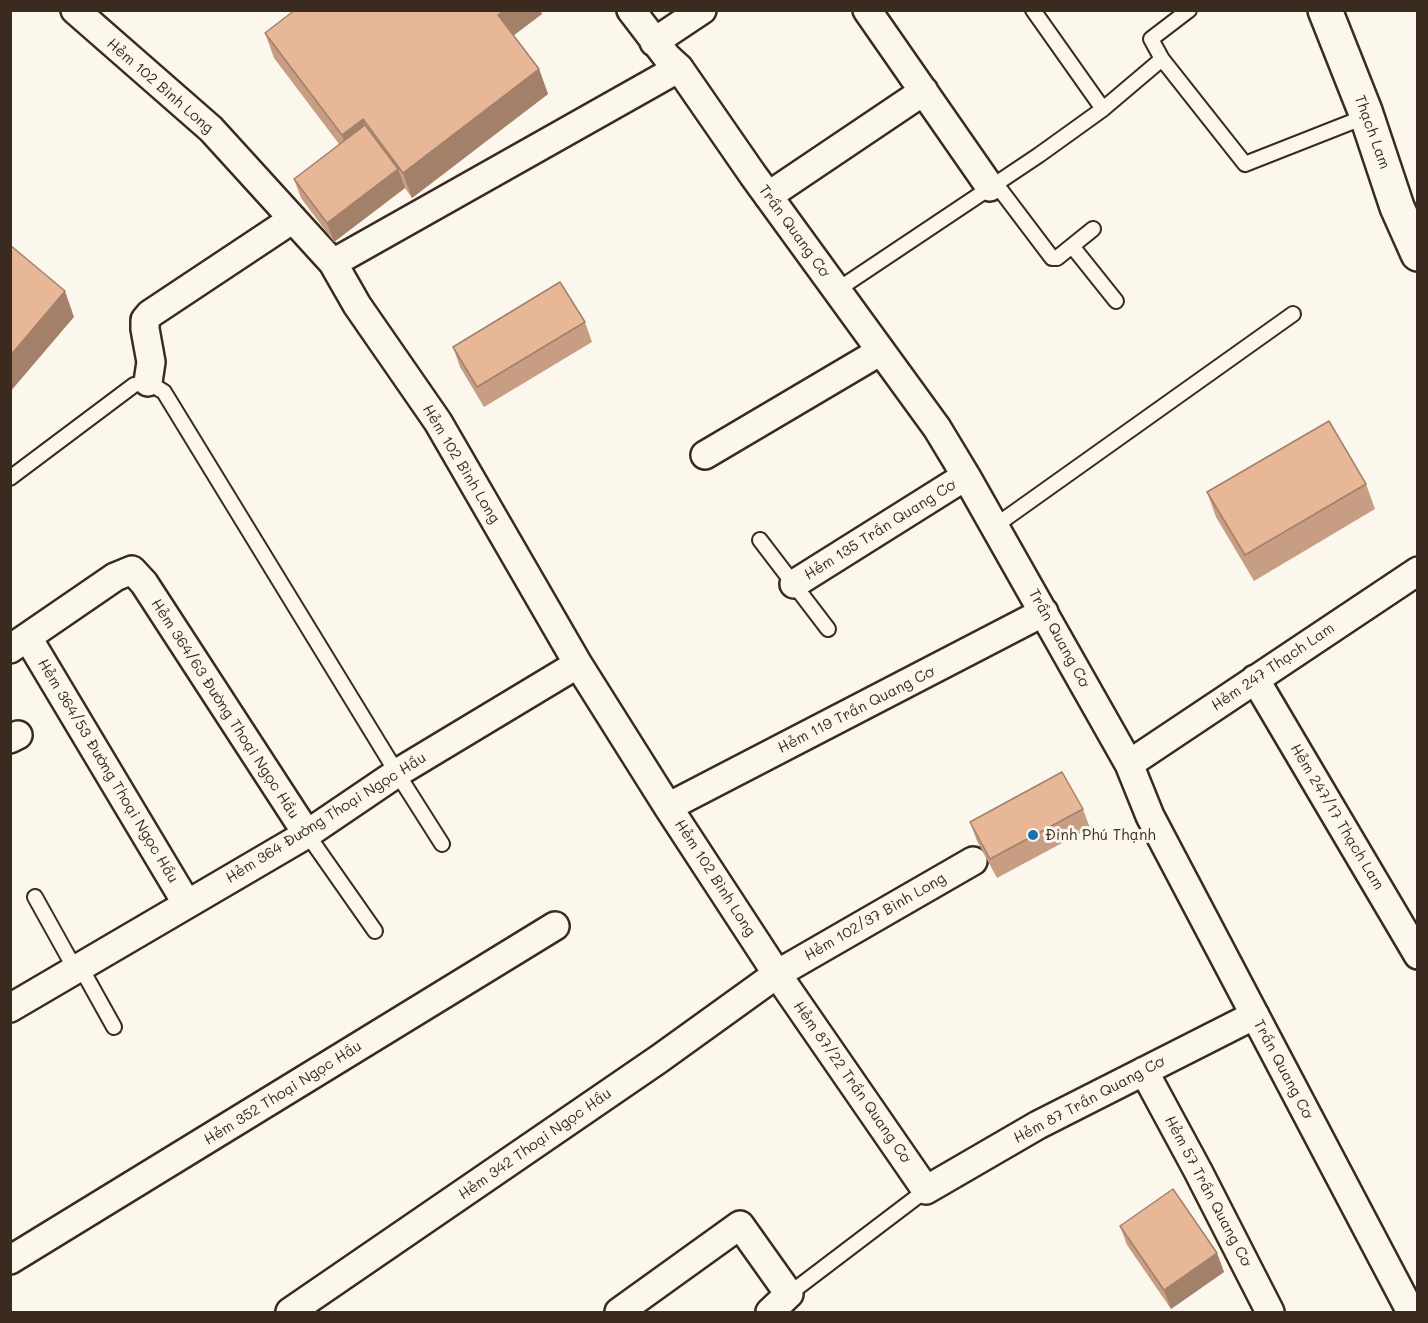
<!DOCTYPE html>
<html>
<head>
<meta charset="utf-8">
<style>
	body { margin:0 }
	#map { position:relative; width:1428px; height:1323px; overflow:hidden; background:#fbf7ec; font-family:Mali,sans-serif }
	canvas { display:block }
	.frame { position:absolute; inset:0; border:12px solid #3b2a1e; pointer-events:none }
</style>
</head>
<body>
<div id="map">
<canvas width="1428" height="1323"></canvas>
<div class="frame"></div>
</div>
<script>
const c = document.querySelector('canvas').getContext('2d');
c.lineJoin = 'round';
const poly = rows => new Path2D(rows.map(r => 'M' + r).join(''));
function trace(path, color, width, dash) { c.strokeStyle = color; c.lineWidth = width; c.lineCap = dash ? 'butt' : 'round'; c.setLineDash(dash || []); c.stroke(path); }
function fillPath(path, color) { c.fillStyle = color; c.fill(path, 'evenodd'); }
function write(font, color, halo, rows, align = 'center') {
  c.font = font + ' Mali,sans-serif'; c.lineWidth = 6; c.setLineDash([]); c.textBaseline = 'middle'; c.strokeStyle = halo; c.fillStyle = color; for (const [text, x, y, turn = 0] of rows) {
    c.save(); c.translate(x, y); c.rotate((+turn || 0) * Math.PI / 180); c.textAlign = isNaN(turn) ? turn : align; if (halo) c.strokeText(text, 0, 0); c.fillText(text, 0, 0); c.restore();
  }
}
const lane = poly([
	[1033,10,1103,109],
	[1162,59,1245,164,1367,116],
	[996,184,1052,258,1057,258,1093,229],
	[1072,246,1116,301],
	[837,290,1039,155,1103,109,1162,59,1151,39,1189,10],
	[10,478,134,385,148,382,164,392,397,773,442,844],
	[995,526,1293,314],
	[760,540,828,629],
	[307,834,375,931],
	[35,897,75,969],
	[80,966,114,1027],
	[789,1294,926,1190]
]);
const street = poly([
	[75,10,211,129,333,263,357,305,438,422,578,664,668,807,777,974,926,1190,1038,1125,1255,1015],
	[631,10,667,57,679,68,753,175,937,428,966,476,1129,764,1150,816,1411,1312],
	[867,10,990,187],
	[654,42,702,10],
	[768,196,924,91],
	[333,263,679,68],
	[148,382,151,362,145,329,145,320,150,314,293,219],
	[705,455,881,351],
	[794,584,966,476],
	[28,638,187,904],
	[10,649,115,577,132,570,144,583,307,834],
	[1255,679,1418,955],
	[10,739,18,735],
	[1129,764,1418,571],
	[668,807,1044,612],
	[10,1008,307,834,397,773,578,664],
	[1144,1071,1198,1171,1270,1312],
	[10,1260,555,926],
	[290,1312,659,1059,777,974,973,861],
	[619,1312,740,1225,789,1294,770,1312]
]);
const secondary = poly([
	[1325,10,1365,111,1397,207,1418,254]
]);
trace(lane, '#3b2a1e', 18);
trace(street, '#3b2a1e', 32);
trace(secondary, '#3b2a1e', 38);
trace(lane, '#fbf7ec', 14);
trace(street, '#fbf7ec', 27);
trace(secondary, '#fbf7ec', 33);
fillPath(poly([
	[295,10,540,10,542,14,513,36,539,69,548,94,412,198,405,188,334,242,301,198,294,179,339,144,274,58,265,33],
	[585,322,592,342,484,407,460,367,453,347],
	[1366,484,1375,509,1254,581,1216,517,1207,492],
	[1083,809,1090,828,997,878,977,841,970,822],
	[1120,1226,1217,1253,1224,1272,1171,1309,1127,1245]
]), '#c79d83');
fillPath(poly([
	[504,10,540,10,542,14,507,40,498,15],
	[539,69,548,94,412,198,403,173],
	[363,119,372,144,351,160,342,135],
	[398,169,405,188,334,242,327,223],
	[65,291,74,317,10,392,10,356],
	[1217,1253,1224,1272,1171,1309,1164,1290]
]), '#a2806a');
const building = poly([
	[295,10,504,10,498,15,539,69,403,173,363,119,342,135,265,33,295,10],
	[365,125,398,169,327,223,294,179,365,125],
	[10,245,65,291,10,356,10,245],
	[560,282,585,322,477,387,453,347,560,282],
	[1329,421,1366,484,1245,555,1207,492,1329,421],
	[1062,772,1083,809,990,859,970,822,1062,772],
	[1173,1189,1217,1253,1164,1290,1120,1226,1173,1189]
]);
fillPath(building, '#e7b798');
trace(building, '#a2806a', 1.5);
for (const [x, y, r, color] of [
	[1033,835,6,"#1f6fb2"]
]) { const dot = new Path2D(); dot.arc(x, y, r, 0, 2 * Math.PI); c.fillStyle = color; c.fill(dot); trace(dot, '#fbf7ec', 2); }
write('15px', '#3b2a1e', '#fbf7ec', [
	["Hẻm 102 Bình Long",160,86,41],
	["Thạch Lam",1372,132,70],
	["Trần Quang Cơ",794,231,54],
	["Hẻm 102 Bình Long",461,464,59],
	["Hẻm 135 Trần Quang Cơ",880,530,-32],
	["Trần Quang Cơ",1059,638,61],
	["Hẻm 247 Thạch Lam",1273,667,-34],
	["Hẻm 364/63 Đường Thoại Ngọc Hầu",225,709,57],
	["Hẻm 119 Trần Quang Cơ",856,710,-27],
	["Hẻm 364/53 Đường Thoại Ngọc Hầu",108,771,59],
	["Hẻm 247/17 Thạch Lam",1337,817,59],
	["Hẻm 364 Đường Thoại Ngọc Hầu",326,818,-32],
	["Hẻm 102 Bình Long",715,878,57],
	["Hẻm 102/37 Bình Long",875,917,-30],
	["Trần Quang Cơ",1283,1069,62],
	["Hẻm 87/22 Trần Quang Cơ",852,1082,55],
	["Hẻm 352 Thoại Ngọc Hầu",283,1093,-32],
	["Hẻm 87 Trần Quang Cơ",1089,1100,-28],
	["Hẻm 342 Thoại Ngọc Hầu",535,1144,-35],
	["Hẻm 57 Trần Quang Cơ",1208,1191,62]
]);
write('15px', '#3b2a1e', '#fbf7ec', [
	["Đình Phú Thạnh",1045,835]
], 'left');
</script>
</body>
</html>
